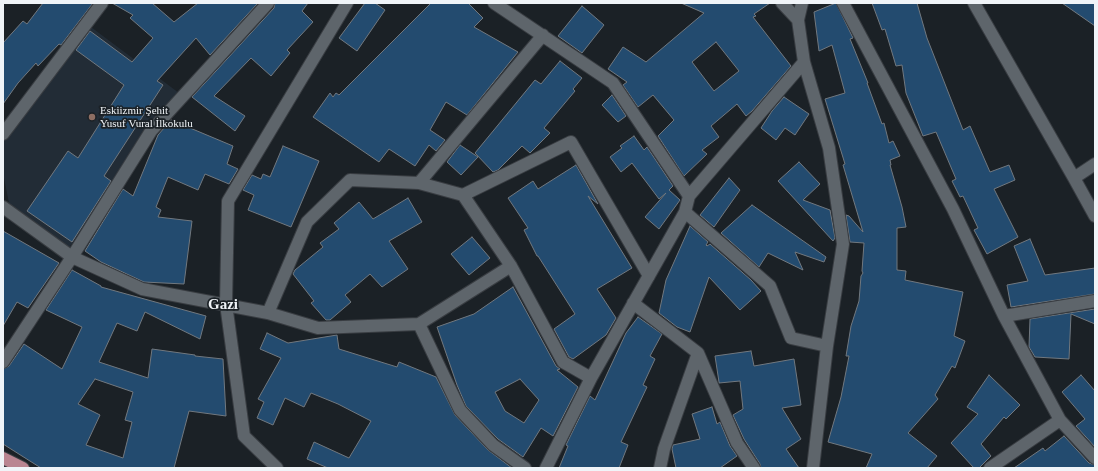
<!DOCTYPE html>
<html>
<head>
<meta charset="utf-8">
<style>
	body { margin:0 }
	#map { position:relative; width:1098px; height:471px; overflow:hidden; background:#1b2126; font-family:Georgia,serif }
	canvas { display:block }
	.frame { position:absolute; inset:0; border:4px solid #f0f4f8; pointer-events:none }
</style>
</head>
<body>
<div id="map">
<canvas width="1098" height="471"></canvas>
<div class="frame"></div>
</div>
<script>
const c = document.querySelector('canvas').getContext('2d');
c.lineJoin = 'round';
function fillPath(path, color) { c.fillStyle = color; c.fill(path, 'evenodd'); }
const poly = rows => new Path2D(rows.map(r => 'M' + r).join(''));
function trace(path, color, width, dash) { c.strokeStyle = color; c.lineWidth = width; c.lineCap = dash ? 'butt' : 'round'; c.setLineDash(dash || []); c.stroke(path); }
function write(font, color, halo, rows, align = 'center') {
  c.font = font + ' Georgia,serif'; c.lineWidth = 3.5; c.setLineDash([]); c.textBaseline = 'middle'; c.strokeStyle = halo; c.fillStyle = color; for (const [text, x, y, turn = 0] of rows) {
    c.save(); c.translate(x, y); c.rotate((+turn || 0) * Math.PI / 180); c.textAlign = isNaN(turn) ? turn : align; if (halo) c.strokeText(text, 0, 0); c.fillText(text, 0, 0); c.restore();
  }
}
fillPath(poly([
	[91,27,179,93,68,249,12,218,3,173,3,141]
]), '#222c36');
const building = poly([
	[43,3,93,3,61,45,59,44,38,66,36,63,18,83,3,104,3,43,23,21,27,24,43,3],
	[112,3,152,3,174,22,198,3,258,3,210,55,196,38,157,81,163,85,104,176,111,181,72,242,27,211,68,151,78,158,124,85,76,50,90,31,132,62,153,38,130,18,133,15,112,3],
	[275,3,308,3,302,11,313,22,287,50,290,53,271,76,251,58,214,96,245,116,235,131,192,97,274,8,275,3],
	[365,3,375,3,385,10,357,51,339,38,365,3],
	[431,3,468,3,483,18,474,27,518,52,467,115,446,102,430,130,445,140,436,151,429,145,415,166,389,149,379,162,313,117,330,93,333,97,336,93,339,95,431,3],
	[681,3,770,3,754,14,756,16,753,17,791,66,752,111,746,116,737,104,711,126,719,137,702,150,707,154,684,176,658,136,674,120,653,95,638,107,623,85,627,82,608,69,623,47,646,62,704,13,681,3],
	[716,42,739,71,714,91,692,62,716,42],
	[836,3,853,38,850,39,868,83,867,83,882,124,884,123,889,143,893,141,900,156,890,160,891,165,890,165,902,207,906,227,897,228,897,270,906,271,905,280,963,292,954,336,965,341,955,368,952,366,935,395,938,399,908,433,937,456,927,468,866,468,872,454,828,442,841,397,849,356,846,356,851,326,859,301,861,276,863,273,862,271,864,243,850,242,846,215,849,216,863,232,843,165,845,164,825,99,845,93,832,45,819,51,814,12,836,3],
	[872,3,917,3,927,38,963,130,970,126,990,172,1009,165,1015,180,994,189,1018,237,987,254,974,230,978,228,963,196,960,197,952,181,956,179,936,132,923,136,906,93,902,65,896,66,885,29,882,30,872,3],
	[1062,3,1095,3,1095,26,1062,3],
	[582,6,604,25,582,53,558,36,582,6],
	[560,61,582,78,573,89,575,91,544,128,550,133,530,153,522,146,498,170,493,172,475,153,535,80,541,84,560,61],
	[612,95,626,116,618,122,602,105,612,95],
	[784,97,809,114,795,135,785,128,776,140,761,128,772,111,784,97],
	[171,120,233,146,227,164,238,169,229,184,205,174,198,190,168,177,156,207,161,210,158,217,192,221,184,284,144,282,101,262,85,251,123,189,133,196,158,135,171,120],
	[634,136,644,150,647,147,673,186,669,190,680,200,659,229,645,217,666,193,659,199,632,163,621,172,610,157,622,148,620,146,634,136],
	[460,145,478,157,461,175,447,162,460,145],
	[283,146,319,161,291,227,248,210,254,195,243,190,252,175,261,179,263,174,270,177,283,146],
	[799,162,820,184,803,200,830,210,835,238,833,241,778,181,799,162],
	[576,165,598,204,588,196,632,268,597,289,616,318,606,335,573,359,569,357,554,329,575,314,538,256,537,256,524,230,528,228,508,198,533,181,538,189,576,165],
	[729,178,740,190,714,227,700,215,729,178],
	[408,198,422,222,389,241,408,269,382,287,370,274,345,295,351,302,330,320,326,320,311,303,314,301,293,274,295,270,323,247,320,243,339,229,334,223,359,202,373,219,408,198],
	[752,205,826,257,824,262,795,252,803,270,768,253,759,267,721,233,752,205],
	[690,226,708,242,706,245,707,246,710,244,751,280,761,291,740,310,709,277,690,332,677,327,659,313,666,280,690,226],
	[3,231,59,263,28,308,17,302,3,326,3,231],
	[472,237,490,258,469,275,451,254,472,237],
	[1030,239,1045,275,1095,268,1095,294,1011,307,1007,285,1028,281,1014,246,1030,239],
	[72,270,101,286,101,287,206,316,200,339,145,312,137,331,117,323,99,362,148,378,152,349,195,355,195,356,223,359,226,416,189,411,174,468,41,468,3,444,3,369,9,366,24,344,62,369,82,327,46,310,72,270],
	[95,379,133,392,125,420,132,422,123,458,86,445,100,415,78,404,95,379],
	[513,287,556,366,560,369,557,370,578,387,553,436,541,428,523,457,498,439,466,406,457,385,437,327,474,314,513,287],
	[520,379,539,400,524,423,505,411,495,392,520,379],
	[1095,309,1095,324,1071,314,1069,359,1035,357,1029,347,1030,319,1095,309],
	[638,317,662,334,650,356,655,359,643,385,647,387,621,442,628,445,619,468,559,468,568,446,566,445,590,396,595,400,626,333,638,317],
	[267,333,288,343,337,335,339,349,397,367,399,362,436,377,455,415,488,450,512,468,328,468,307,459,314,442,349,458,371,421,338,404,311,393,304,407,285,398,273,425,257,418,264,402,258,399,281,358,260,349,267,333],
	[751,351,754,366,794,359,801,405,782,408,801,439,786,449,799,468,761,468,760,464,744,439,733,415,743,409,740,381,719,383,719,382,715,356,751,351],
	[989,375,1020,405,1006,419,1004,417,981,444,991,456,979,468,974,468,951,443,978,414,967,407,989,375],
	[1081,375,1095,391,1095,447,1076,426,1085,419,1062,392,1081,375],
	[712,407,717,424,720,422,730,446,737,456,720,468,676,468,672,449,673,445,700,439,692,414,712,407],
	[1064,436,1089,463,1095,465,1095,468,1014,468,1043,448,1045,451,1064,436]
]);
fillPath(building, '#234b6f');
trace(building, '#71787f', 1);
const street = poly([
	[494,3,613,83,689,196],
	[782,3,798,20],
	[802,3,798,20,804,62,829,148,843,244,827,346,813,468],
	[843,3,953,209,1004,316,1060,420,1095,458],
	[974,3,1074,178,1095,216],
	[3,134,102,3],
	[1074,178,1095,164],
	[419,183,543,35],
	[463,195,571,142,649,276],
	[3,207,72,257,142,289,268,313,318,328,419,324,511,266],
	[685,212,770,286,791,338,827,346],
	[633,303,698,353,664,449,660,468],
	[268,313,307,222,350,180,419,183,463,195,511,266,563,362,591,378],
	[1004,316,1095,301],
	[419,324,460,410,493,445,525,468],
	[698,353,737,443,754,468],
	[3,362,72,257,151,131,268,3],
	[277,468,244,436,226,304,228,201,347,3],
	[546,468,591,378,685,212,689,196,804,62],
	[990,468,1060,420]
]);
const primary = poly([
	[3,458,23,468]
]);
trace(street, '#393d42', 14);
trace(primary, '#393d42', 14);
trace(street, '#5e656b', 12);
trace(primary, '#ba8591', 12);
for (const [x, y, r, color] of [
	[92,117,4,"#8d6e63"]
]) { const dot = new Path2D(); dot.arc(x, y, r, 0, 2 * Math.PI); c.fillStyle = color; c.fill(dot); trace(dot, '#1b2126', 1.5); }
write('11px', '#f0f4f8', '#1b2126', [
	["Eskiizmir Şehit",100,111],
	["Yusuf Vural İlkokulu",100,124]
], 'left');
write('bold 15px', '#f0f4f8', '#1b2126', [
	["Gazi",223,305]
]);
</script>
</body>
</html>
